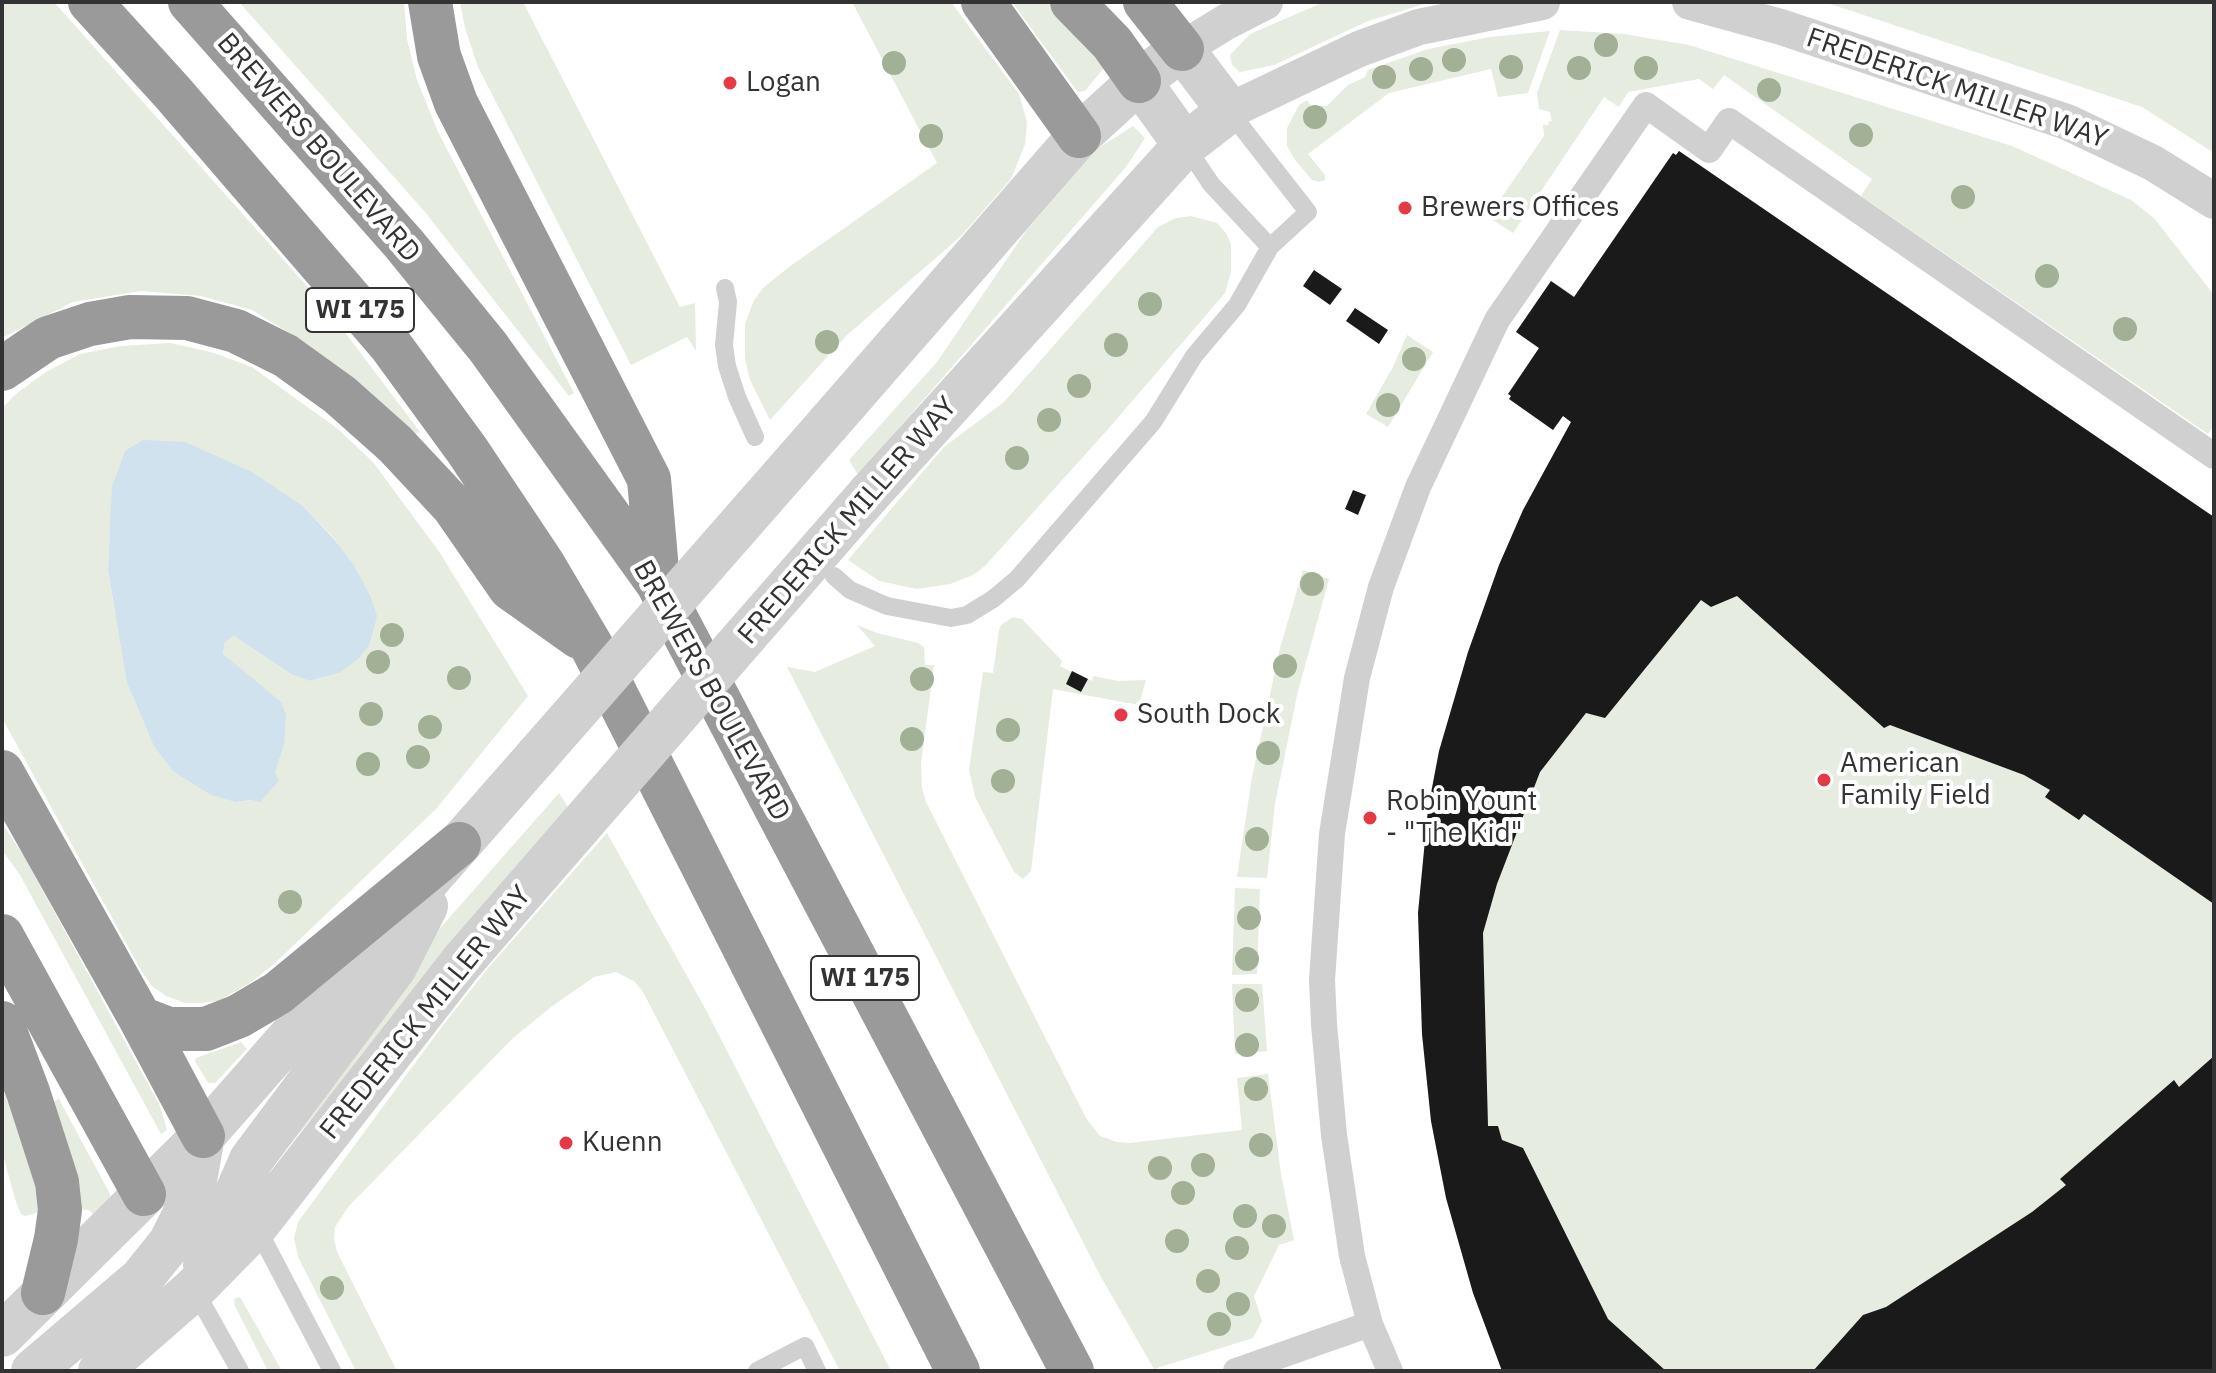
<!DOCTYPE html>
<html>
<head>
<meta charset="utf-8">
<style>
	body { margin:0 }
	#map { position:relative; width:2216px; height:1373px; overflow:hidden; background:#fff; font-family:"IBM Plex Sans",sans-serif }
	canvas { display:block }
	.frame { position:absolute; inset:0; border:4px solid #333; pointer-events:none }
</style>
</head>
<body>
<div id="map">
<canvas width="2216" height="1373"></canvas>
<div class="frame"></div>
</div>
<script>
const c = document.querySelector('canvas').getContext('2d');
c.lineJoin = 'round';
function fillPath(path, color) { c.fillStyle = color; c.fill(path, 'evenodd'); }
const poly = rows => new Path2D(rows.map(r => 'M' + r).join(''));
function trace(path, color, width, dash) { c.strokeStyle = color; c.lineWidth = width; c.lineCap = dash ? 'butt' : 'round'; c.setLineDash(dash || []); c.stroke(path); }
function write(font, color, halo, rows, align = 'center') {
  c.font = font + ' "IBM Plex Sans",sans-serif'; c.lineWidth = 8; c.setLineDash([]); c.textBaseline = 'middle'; c.strokeStyle = halo; c.fillStyle = color; for (const [text, x, y, turn = 0] of rows) {
    c.save(); c.translate(x, y); c.rotate((+turn || 0) * Math.PI / 180); c.textAlign = isNaN(turn) ? turn : align; if (halo) c.strokeText(text, 0, 0); c.fillText(text, 0, 0); c.restore();
  }
}
fillPath(poly([
	[2,2,54,2,329,311,420,432,415,434,350,376,307,344,252,310,201,296,141,291,73,302,2,338],
	[239,2,404,2,407,39,417,80,438,132,574,393,569,396,425,212],
	[460,2,523,2,680,307,695,303,696,351,687,337,631,365,478,67,465,28],
	[852,2,951,2,1019,94,1027,122,1025,144,1011,179,961,236,846,336,770,420,750,380,745,359,745,324,754,300,763,288,789,267,937,163],
	[1012,2,1047,2,1101,55,1103,69,1085,91,1078,92,1074,87],
	[1324,2,1431,2,1368,21,1274,65,1240,72,1232,65,1230,55,1250,34],
	[1824,2,2214,2,2214,153,2142,107],
	[1560,30,1624,34,1689,45,2012,146,2131,200,2154,218,2214,295,2214,425,2208,434,1861,196,1872,179,1724,75,1713,89,1699,79,1628,92,1619,107,1604,97,1513,233,1488,217,1544,136,1543,125,1549,125,1548,122,1552,121,1550,112,1539,109,1537,93],
	[1550,31,1528,93,1498,97,1491,69,1389,93,1308,154,1325,175,1325,180,1319,182,1312,180,1295,160,1287,146,1287,128,1299,105,1307,100,1311,106,1327,106,1348,85,1365,77,1368,70,1428,49,1490,37],
	[1133,126,1145,138,1126,167,858,475,849,460,937,362,1026,231,1097,149],
	[1679,151,2214,517,2214,1371,1502,1371,1499,1363,1473,1293,1446,1198,1431,1121,1422,1034,1418,913,1428,809,1439,751,1468,652,1499,565,1523,510,1571,422,1563,416,1553,430,1509,399,1511,396,1508,394,1539,349,1516,332,1551,281,1575,296,1673,153,1676,155],
	[1191,216,1217,223,1226,233,1231,244,1231,272,1225,293,1109,428,985,566,973,575,950,584,917,589,879,581,848,560,944,447,1004,402,1158,227,1176,218],
	[1407,335,1433,352,1388,427,1366,414,1393,367],
	[171,343,214,353,252,367,338,429,373,462,440,553,528,696,436,809,273,965,250,983,218,1001,200,1003,185,1003,166,996,152,986,142,972,2,718,2,408,17,393,46,372,80,354,121,346],
	[304,507,334,538,370,595,339,673,311,681,291,674,234,636,225,642,223,654,284,745,275,773,252,800,236,802,115,613,108,570,110,523],
	[1303,570,1329,579,1297,695,1275,804,1267,878,1237,877,1252,777,1280,648],
	[1013,617,1022,619,1062,661,1060,666,1072,672,1066,684,1081,692,1088,679,1092,681,1094,676,1118,681,1146,680,1139,705,1053,689,1031,871,1023,879,1014,872,975,797,969,770,983,672,993,673,999,630,1001,625],
	[857,625,877,633,918,643,924,647,925,665,934,665,921,763,922,788,926,802,1086,1118,1100,1136,1117,1142,1129,1143,1242,1130,1237,1078,1268,1074,1281,1174,1294,1240,1279,1245,1254,1296,1262,1321,1253,1338,1154,1369,1101,1277,787,667,815,672,875,646],
	[559,793,568,807,279,1158,435,934],
	[2,823,25,858,160,1106,167,1130,161,1134,20,875,2,850],
	[607,833,706,1010,891,1371,840,1371,643,992,635,982,616,972,594,977,551,1007,513,1038,349,1206,335,1227,334,1239,337,1252,397,1371,356,1371,298,1257,294,1238,298,1222,444,1024,489,967],
	[1235,888,1260,889,1257,974,1232,975],
	[1232,984,1262,984,1267,1051,1235,1054],
	[241,1042,247,1049,215,1083,208,1083,195,1061,196,1058],
	[2,1069,38,1177,40,1212,25,1216,21,1214,16,1202,2,1152],
	[59,1099,110,1194,110,1198,93,1214,89,1210,75,1209,50,1104],
	[240,1297,282,1371,268,1371,235,1306,234,1299]
]), '#e6ecdf');
fillPath(poly([
	[143,440,185,442,252,472,304,507,334,539,353,564,370,595,377,616,369,646,357,660,339,673,310,681,291,674,234,636,225,642,223,654,281,702,286,715,284,745,275,773,279,781,260,802,251,800,236,802,211,795,173,771,154,746,127,682,108,570,110,523,112,487,125,451]
]), '#cfe2ee');
fillPath(poly([
	[1679,151,2214,517,2214,904,2084,814,2079,820,2045,797,2050,790,2024,775,1890,725,1884,728,1737,596,1711,607,1701,600,1605,718,1586,713,1540,772,1497,884,1483,933,1488,1126,1498,1126,1502,1140,1523,1148,1608,1319,1666,1371,1502,1371,1473,1293,1446,1198,1431,1121,1422,1034,1418,913,1428,809,1439,751,1468,652,1499,565,1523,510,1571,422,1563,416,1553,430,1509,399,1511,396,1508,394,1539,348,1516,332,1551,281,1574,297,1673,153,1676,155],
	[1314,270,1342,289,1330,305,1303,286],
	[1355,308,1388,330,1379,344,1346,321],
	[1353,490,1366,495,1358,515,1345,509],
	[1072,671,1088,679,1081,692,1066,684],
	[2214,1056,2214,1371,1813,1371,1863,1315,1886,1307,2032,1212,2066,1185,2060,1179,2174,1080,2179,1087]
]), '#1a1a1a');
trace(poly([
	[1185,145,1211,184,1270,247],
	[725,288,728,302,724,345,727,366,737,397,755,437],
	[834,576,850,590,887,606,951,618,967,615,993,599,1017,579,1153,422,1194,356,1237,305,1270,247,1308,212,1229,111],
	[256,1226,332,1371],
	[194,1289,240,1371],
	[757,1371,805,1346,817,1371]
]), '#d0d0d0', 18);
trace(poly([
	[1236,1371,1370,1324],
	[1390,1371,1370,1324,1352,1256,1334,1135,1324,1024,1322,980,1332,834,1357,678,1381,587,1418,487,1497,320,1646,105,1709,150,1729,121,2214,456]
]), '#d0d0d0', 26);
trace(poly([
	[1690,2,1781,27,2067,122,2153,163,2214,201],
	[1182,49,1226,22,1265,2],
	[1229,111,1359,49,1419,27,1542,2]
]), '#d0d0d0', 36);
trace(poly([
	[1139,81,1185,145],
	[828,424,1079,136,1139,81,1182,49,1229,111,1185,145,869,494],
	[205,1265,251,1160,395,967,426,906],
	[2,1335,203,1136,537,756],
	[33,1371,141,1279,170,1243,186,1211,195,1180,203,1136],
	[100,1371,194,1289,256,1226,461,963,579,827]
]), '#d0d0d0', 44);
trace(poly([
	[90,2,172,92,391,346,467,450,543,564,592,647,958,1371],
	[190,2,404,244,488,347,658,584,1072,1371],
	[430,2,439,56,456,103,649,479,658,582],
	[983,2,1079,136],
	[1072,2,1112,43,1139,81],
	[1145,2,1182,49],
	[2,369,48,338,90,324,130,317,187,318,236,331,286,356,340,395,395,444,453,506,510,588,579,637],
	[2,772,140,1018,203,1136],
	[2,936,144,1194],
	[140,1018,169,1029,206,1029,239,1016,278,993,459,844],
	[2,1023,28,1092,57,1182,60,1210,56,1239,43,1293]
]), '#9a9a9a', 44);
trace(poly([
	[537,756,828,424],
	[579,827,869,494]
]), '#d0d0d0', 44);
c.fillStyle = '#a2b095';
for (const [x, y] of [
	[1606,45],
	[1454,60],
	[894,63],
	[1511,67],
	[1579,68],
	[1646,68],
	[1421,69],
	[1384,77],
	[1769,90],
	[1315,117],
	[1861,135],
	[931,136],
	[1963,197],
	[2047,276],
	[1150,304],
	[2125,329],
	[827,342],
	[1116,345],
	[1414,359],
	[1079,386],
	[1388,405],
	[1049,420],
	[1017,458],
	[1312,584],
	[392,635],
	[378,662],
	[1285,666],
	[459,678],
	[922,679],
	[371,714],
	[430,727],
	[1008,730],
	[912,739],
	[1268,753],
	[418,757],
	[368,764],
	[1003,781],
	[1257,839],
	[290,902],
	[1249,918],
	[1247,959],
	[1247,1000],
	[1247,1045],
	[1256,1089],
	[1261,1145],
	[1203,1165],
	[1160,1168],
	[1183,1193],
	[1245,1216],
	[1274,1226],
	[1177,1241],
	[1237,1248],
	[1208,1281],
	[332,1288],
	[1238,1304],
	[1219,1324]
]) { c.beginPath(); c.arc(x, y, 12, 0, 2 * Math.PI); c.fill(); }
for (const [x, y, r, color] of [
	[730,83,8,"#e63946"],
	[1405,208,8,"#e63946"],
	[1121,715,8,"#e63946"],
	[1824,780,8,"#e63946"],
	[1370,818,8,"#e63946"],
	[566,1143,8,"#e63946"]
]) { const dot = new Path2D(); dot.arc(x, y, r, 0, 2 * Math.PI); c.fillStyle = color; c.fill(dot); trace(dot, '#fff', 3); }
for (const [x, y, w] of [
	[360,310,108],
	[865,978,108]
]) { const box = new Path2D(); box.roundRect(x - w / 2, y - 22, w, 44, 6); c.fillStyle = '#fff'; c.fill(box); trace(box, '#333', 2); }
write('bold 26px', '#333', null, [
	["WI 175",360,310],
	["WI 175",865,978]
]);
write('28px', '#333', '#fff', [
	["Logan",746,83],
	["Brewers Offices",1421,208],
	["South Dock",1137,715],
	["American",1840,764],
	["Family Field",1840,796],
	["Robin Yount",1386,802],
	["- \"The Kid\"",1386,834],
	["Kuenn",582,1143]
], 'left');
write('28px', '#333', '#fff', [
	["FREDERICK MILLER WAY",1957,89,19],
	["BREWERS BOULEVARD",318,148,49],
	["FREDERICK MILLER WAY",848,521,-49],
	["BREWERS BOULEVARD",711,691,61],
	["FREDERICK MILLER WAY",426,1013,-51]
]);
</script>
</body>
</html>
